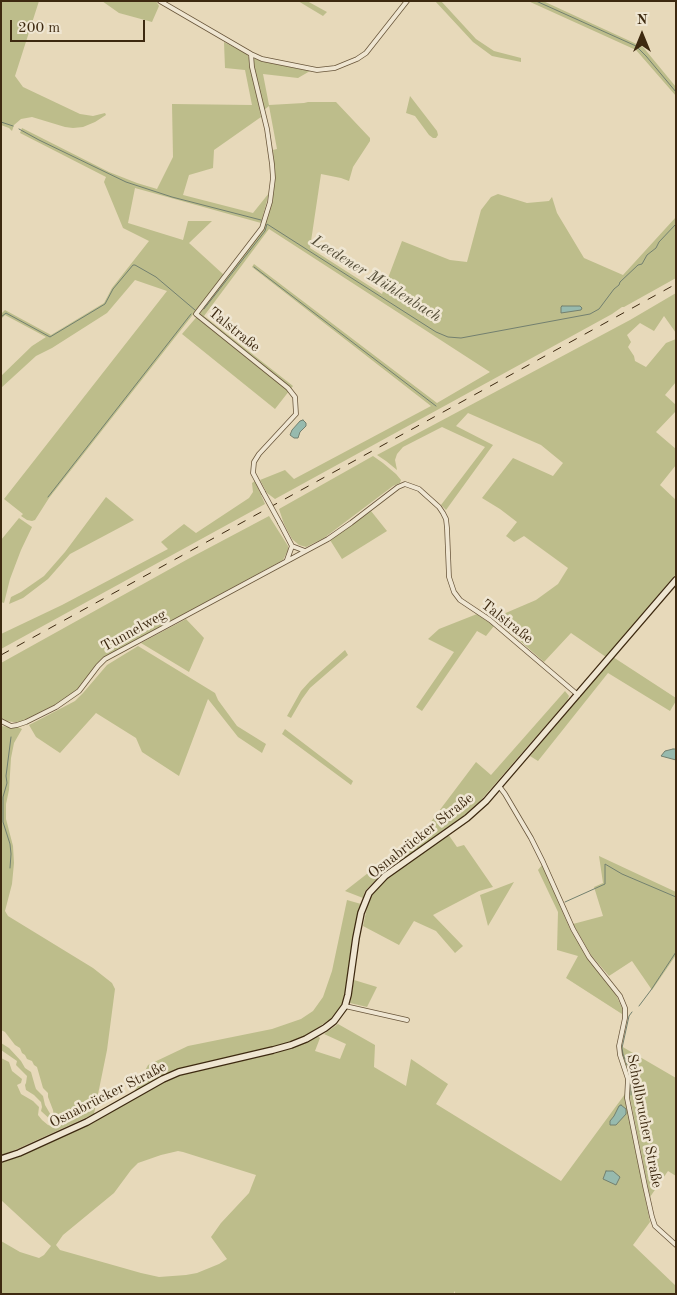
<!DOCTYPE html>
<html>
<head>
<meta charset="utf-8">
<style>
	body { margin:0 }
	#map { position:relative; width:677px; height:1295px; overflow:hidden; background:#e7d9ba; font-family:"Old Standard TT",serif }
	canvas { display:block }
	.frame { position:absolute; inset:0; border:2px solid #3d2910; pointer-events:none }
	.north { position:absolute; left:617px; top:10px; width:50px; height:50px; -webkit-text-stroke:4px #efe6d2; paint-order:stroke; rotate:0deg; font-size:14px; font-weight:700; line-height:20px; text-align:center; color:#3d2910 }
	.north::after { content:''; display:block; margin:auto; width:18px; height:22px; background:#3d2910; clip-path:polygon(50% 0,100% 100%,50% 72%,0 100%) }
	.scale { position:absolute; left:10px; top:20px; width:135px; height:22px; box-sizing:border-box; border:2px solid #3d2910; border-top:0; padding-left:6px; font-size:15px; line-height:18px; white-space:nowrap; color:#3d2910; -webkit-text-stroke:4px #efe6d2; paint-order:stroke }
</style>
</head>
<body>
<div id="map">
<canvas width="677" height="1295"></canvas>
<div class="frame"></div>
<div class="north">N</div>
<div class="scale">200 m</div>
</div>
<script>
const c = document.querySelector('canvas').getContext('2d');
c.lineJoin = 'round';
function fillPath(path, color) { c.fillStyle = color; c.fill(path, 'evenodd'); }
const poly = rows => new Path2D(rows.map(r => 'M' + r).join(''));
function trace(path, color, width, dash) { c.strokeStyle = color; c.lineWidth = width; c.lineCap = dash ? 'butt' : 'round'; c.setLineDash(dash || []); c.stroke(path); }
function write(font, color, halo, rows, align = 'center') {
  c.font = font + ' "Old Standard TT",serif'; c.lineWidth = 5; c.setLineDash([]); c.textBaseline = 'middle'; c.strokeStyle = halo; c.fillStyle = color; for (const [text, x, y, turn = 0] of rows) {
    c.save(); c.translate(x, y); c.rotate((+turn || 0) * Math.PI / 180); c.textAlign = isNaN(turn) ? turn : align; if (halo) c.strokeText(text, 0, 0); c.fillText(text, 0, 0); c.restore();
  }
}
fillPath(poly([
	[1,1,39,1,15,76,23,87,80,114,93,116,105,113,106,115,95,122,83,127,73,128,65,127,32,117,21,119,14,125,12,131,9,128,1,125],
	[102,1,156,1,159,6,152,22,119,13],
	[298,1,307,1,327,12,323,16],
	[435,1,441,1,476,39,494,51,521,58,521,62,492,56,473,42],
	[528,1,543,1,643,47,676,87,676,96,636,50],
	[224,42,247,54,249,58,261,117,214,150,213,168,189,175,183,195,253,213,269,193,261,223,135,188,128,223,183,240,188,221,212,221,189,243,224,275,49,498,35,520,32,521,27,520,21,516,23,514,4,499,167,291,135,280,107,313,52,348,36,356,1,388,1,376,32,346,46,337,5,315,1,319,1,314,5,310,51,335,104,303,112,288,149,241,123,228,104,182,106,177,20,133,22,128,109,172,137,183,157,189,173,157,172,104,252,105,245,70,225,68],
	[254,59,256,59,261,61,310,71,298,78,263,74,269,105,304,103,308,102,336,102,370,138,370,141,353,167,349,181,341,178,321,174,310,248,382,294,402,241,450,260,467,262,481,210,491,197,498,194,527,203,549,201,552,197,557,213,584,258,623,275,676,217,676,278,624,307,622,307,612,314,275,499,267,493,260,480,285,470,294,479,431,406,252,267,254,264,437,403,490,372,269,229,204,316,293,386,275,409,182,334,200,313,203,308,264,228,272,203,275,178,273,150,277,149,269,106,264,110,253,63],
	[410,96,437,131,438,135,436,138,433,138,429,135,415,116,406,113],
	[676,293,676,333,664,316,654,331,640,323,627,335,631,342,628,347,634,356,635,361,646,367,666,343,676,339,676,382,665,395,676,405,676,411,656,432,676,449,676,465,660,485,676,500,676,574,606,657,571,633,544,662,494,618,536,600,558,584,568,568,524,536,514,542,506,536,517,522,500,509,482,498,513,458,553,476,563,463,541,445,468,413,456,426,493,445,446,510,441,505,485,447,442,427,403,447,397,454,395,460,397,470,386,461,377,455,630,320],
	[373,456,383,463,396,474,401,480,400,483,393,486,324,538,306,547,299,545,292,539,284,524,279,509],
	[255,481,265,504,1,649,1,634,62,605,168,549,161,542,184,524,196,533,249,498,253,492,252,483],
	[106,497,134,520,70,554,48,579,23,598,9,604,11,597,21,592,44,576,65,552],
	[371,511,387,531,342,559,330,540],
	[269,516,288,546,288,550,283,560,160,627,133,643,106,656,100,661,77,690,66,699,22,722,13,722,5,721,1,719,1,663,188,559],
	[19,518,32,527,21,550,10,579,4,603,1,602,1,540],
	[477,614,494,626,486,636,477,631,422,711,416,707,454,652,428,639,439,629],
	[186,619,204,638,189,672,141,643],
	[138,646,215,693,218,700,237,726,266,744,262,753,238,737,208,699,179,776,142,752,136,738,96,713,60,753,36,737,29,725,75,701,83,693,107,665],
	[345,650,348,655,310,688,302,699,291,718,287,716,301,691,310,681],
	[613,657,676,698,676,701,670,711,608,673,538,761,530,756],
	[565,691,569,696,567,701,481,800,461,818,383,873,365,891,363,898,345,891,427,827,476,762,491,775],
	[1,726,11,727,18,727,22,729,14,743,11,758,9,790,6,804,6,819,13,846,14,863,12,884,5,911,8,916,93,968,112,983,115,989,107,1050,94,1114,15,1150,1,1155,1,1058,9,1062,12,1071,22,1079,21,1083,17,1085,21,1094,33,1101,39,1107,38,1115,42,1120,48,1125,54,1127,55,1125,53,1110,48,1097,48,1093,43,1088,37,1067,34,1065,32,1061,27,1059,25,1055,22,1053,20,1048,15,1045,5,1032,1,1030],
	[285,729,353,781,351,785,282,734],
	[448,834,457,847,464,845,493,887,479,891,433,915,463,946,455,953,436,931,414,921,399,945,363,926,368,903,375,890,385,878],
	[599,856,676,892,676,955,652,990,632,961,609,976,591,955,573,924,603,916,594,887,603,883],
	[542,865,570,929,587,958,612,988,617,997,622,1008,622,1014,566,978,578,956,557,950,558,912,538,870],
	[514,882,488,926,480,895],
	[347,900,361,904,358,914,345,993,342,1005,333,1017,313,1031,320,1038,315,1051,340,1059,346,1044,324,1034,338,1024,375,1045,374,1067,406,1086,411,1059,448,1084,436,1104,561,1181,625,1094,630,1123,650,1222,633,1245,676,1286,676,1294,455,1294,455,1291,453,1294,1,1294,1,1241,20,1252,39,1258,44,1255,51,1246,1,1200,1,1163,95,1122,127,1101,134,1092,148,1065,188,1046,272,1029,301,1019,313,1011,323,997,332,971],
	[178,1151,183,1152,256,1175,249,1193,221,1223,211,1237,227,1259,219,1264,197,1273,186,1275,159,1277,141,1273,60,1250,56,1245,63,1235,114,1193,131,1170,138,1163,161,1155],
	[354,980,377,987,367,1007,350,1003],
	[1,1043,9,1048,21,1061,25,1068,31,1072,35,1086,36,1089,43,1096,45,1105,52,1117,52,1121,41,1111,42,1107,41,1102,34,1095,26,1090,25,1085,26,1083,27,1076,16,1065,17,1061,1,1050],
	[621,1046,676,1078,676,1176,668,1171,650,1197,630,1098,631,1079,622,1054]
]), '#bdbd8b');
const water = poly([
	[562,306,580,306,582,308,581,310,561,313,561,307,562,306],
	[303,420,306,423,306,426,300,432,298,438,294,438,290,435,292,430,300,421,303,420],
	[673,749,676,749,676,760,661,756,665,751,673,749],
	[621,1105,626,1109,626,1114,616,1125,610,1125,610,1121,614,1116,619,1106,621,1105],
	[606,1171,613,1171,620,1177,616,1185,603,1179,606,1171]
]);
fillPath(water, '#97baae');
trace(water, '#73806f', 1);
trace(poly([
	[536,1,636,46,646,56,676,92],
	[1,122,13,126],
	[19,129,39,140,126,182,172,197,261,220],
	[254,267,436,406],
	[204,309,265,231,267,224,436,332,448,337,461,338,590,314,599,309,614,289,619,285,620,282,638,265,642,264,647,255,656,248,659,242,676,224],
	[1,317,6,313,50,337,105,304,113,289,133,265,135,265,156,277,195,310],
	[48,497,191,314],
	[10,868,11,854,10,844,3,822,3,797,7,783,6,776,11,737],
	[565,902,605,884,605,864,622,874,676,897],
	[639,1006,651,990,676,952],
	[631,1095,631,1075,623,1054,622,1048,629,1016,632,1012]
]), '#73806f', 1);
const minor = poly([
	[160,1,251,54,262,59,317,70,335,68,357,59,366,53,407,1],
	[251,54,252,67,267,129,272,164,273,178,270,202,262,228,196,314,288,388,295,397,296,414,259,454,254,462,253,473,263,492],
	[280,523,292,546,305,551],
	[287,560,292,546],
	[1,721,11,726,17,725,26,722,56,707,79,691,98,666,105,659,328,539,351,523,398,487,405,484,419,489,439,507,443,513,446,519,447,528,449,577,454,592,460,600,490,620,578,695],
	[499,786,505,794,531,838,543,862,573,929,589,957,620,996,625,1008,625,1018,619,1046,620,1055,628,1079,627,1098,645,1186,652,1217,655,1226,676,1245],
	[345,1006,407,1020]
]);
const secondary = poly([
	[1,1159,19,1153,87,1122,163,1079,179,1072,273,1050,291,1045,306,1039,325,1028,334,1021,345,1006,348,995,356,938,361,913,369,893,385,876,467,818,486,801,676,580]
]);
trace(minor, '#68553a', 5.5);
trace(secondary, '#3d2910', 8);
trace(minor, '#efe6d2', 4);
trace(secondary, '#efe6d2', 5.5);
trace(poly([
	[1,655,676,284]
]), '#3d2910', 1, [9, 9]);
const minorBridge = poly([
	[263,492,280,523]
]);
trace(minorBridge, '#68553a', 5.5, []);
trace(minorBridge, '#efe6d2', 4);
write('15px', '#3d2910', '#efe6d2', [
	["Talstraße",234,330,39],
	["Talstraße",507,622,38],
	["Tunnelweg",134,631,-29],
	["Osnabrücker Straße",421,836,-38],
	["Osnabrücker Straße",108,1095,-27],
	["Schollbrucher Straße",644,1121,79]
]);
write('italic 16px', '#544d38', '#efe6d2', [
	["Leedener Mühlenbach",376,279,32]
]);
</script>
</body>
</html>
